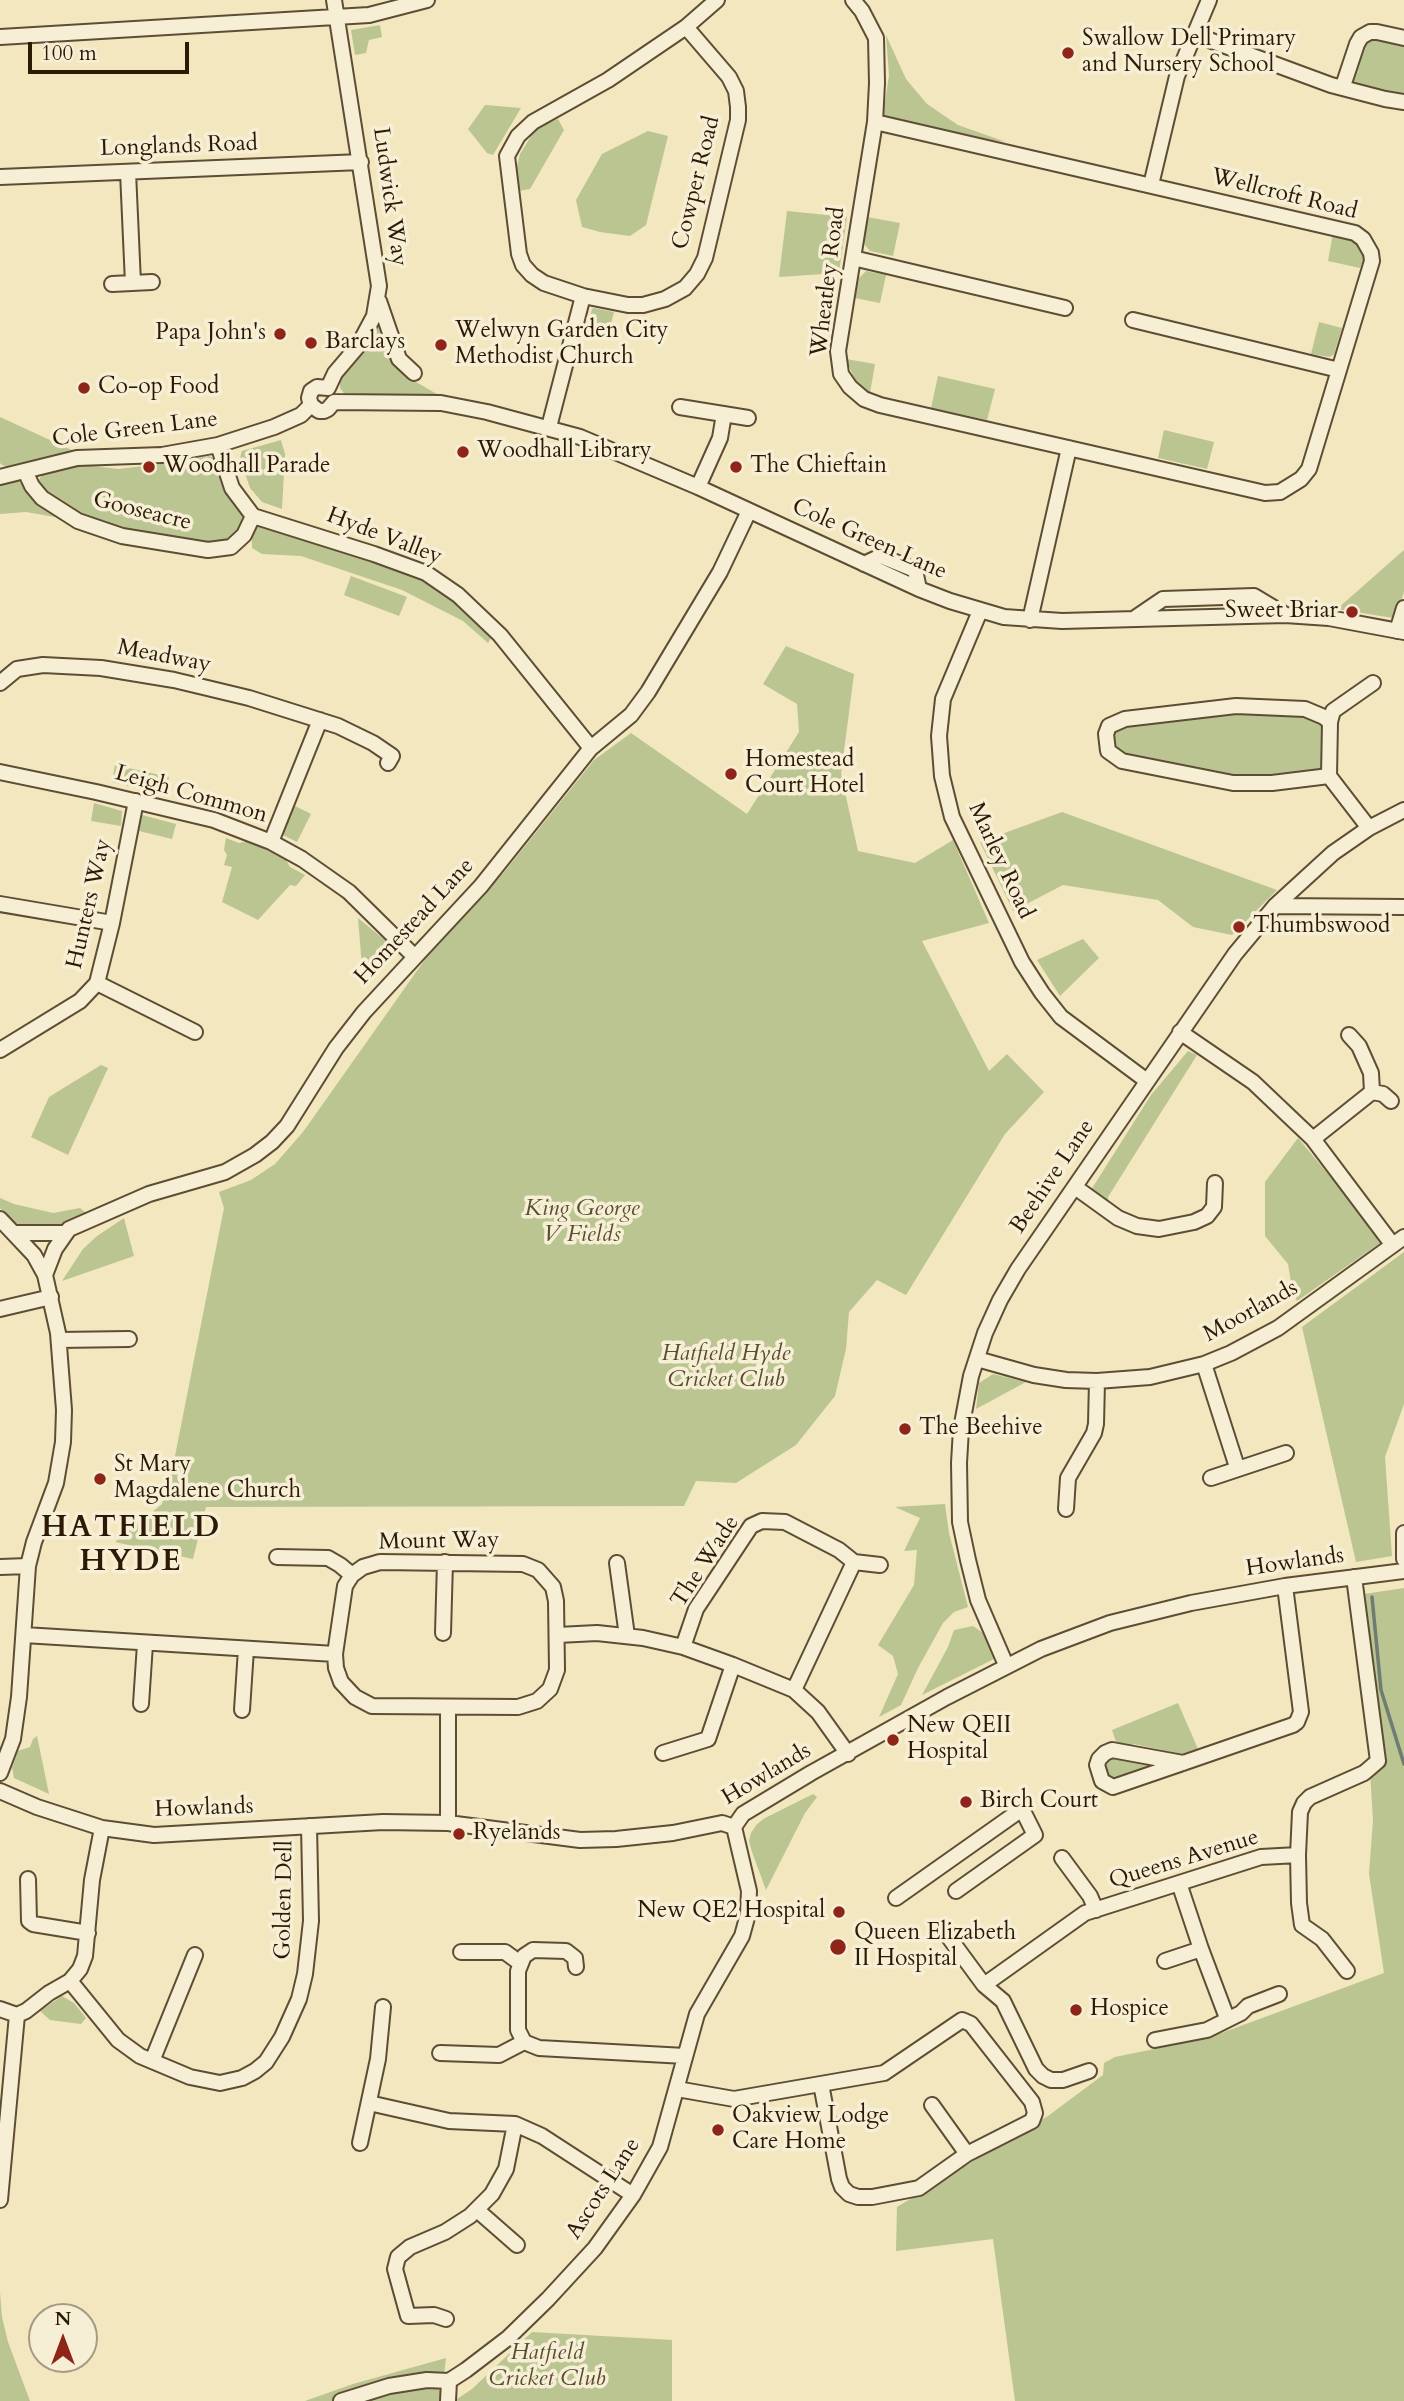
<!DOCTYPE html>
<html>
<head>
<meta charset="utf-8">
<style>
	body { margin:0 }
	#map { position:relative; width:1404px; height:2401px; overflow:hidden; background:#f3e7bf; font-family:Cardo,serif }
	canvas { display:block }
	.north { position:absolute; left:28px; top:2303px; width:70px; height:70px; box-sizing:border-box; background:#f7efd5; border:2px solid #a69a82; border-radius:50%; rotate:0deg; font-size:19px; font-weight:700; line-height:28px; text-align:center; color:#2c1a05 }
	.north::after { content:''; display:block; margin:auto; width:24px; height:32px; background:#8f2418; clip-path:polygon(50% 0,100% 100%,50% 72%,0 100%) }
	.scale { position:absolute; left:28px; top:42px; width:161px; height:32px; box-sizing:border-box; border:4px solid #2c1a05; border-top:0; padding-left:9px; font-size:21px; line-height:24px; white-space:nowrap; color:#2c1a05; -webkit-text-stroke:5px #f7efd5; paint-order:stroke }
</style>
</head>
<body>
<div id="map">
<canvas width="1404" height="2401"></canvas>
<div class="north">N</div>
<div class="scale">100 m</div>
</div>
<script>
const c = document.querySelector('canvas').getContext('2d');
c.lineJoin = 'round';
function fillPath(path, color) { c.fillStyle = color; c.fill(path, 'evenodd'); }
const poly = rows => new Path2D(rows.map(r => 'M' + r).join(''));
function trace(path, color, width, dash) { c.strokeStyle = color; c.lineWidth = width; c.lineCap = dash ? 'butt' : 'round'; c.setLineDash(dash || []); c.stroke(path); }
function write(font, color, halo, rows, align = 'center') {
  c.font = font + ' Cardo,serif'; c.lineWidth = 7; c.setLineDash([]); c.textBaseline = 'middle'; c.strokeStyle = halo; c.fillStyle = color; for (const [text, x, y, turn = 0] of rows) {
    c.save(); c.translate(x, y); c.rotate((+turn || 0) * Math.PI / 180); c.textAlign = isNaN(turn) ? turn : align; if (halo) c.strokeText(text, 0, 0); c.fillText(text, 0, 0); c.restore();
  }
}
fillPath(poly([
	[380,25,382,37,369,40,366,53,355,55,351,30],
	[886,35,906,79,927,104,958,125,1006,142,944,133,886,119,883,116,889,75],
	[1367,38,1404,42,1404,93,1392,95,1357,88,1353,83,1351,71],
	[485,105,521,108,493,155,487,153,468,129],
	[558,119,564,130,530,189,519,191,516,171,520,154,533,133,545,124],
	[648,131,668,136,646,225,630,236,600,232,582,227,576,200,602,154],
	[787,211,847,217,839,273,779,277],
	[867,217,900,223,893,256,870,251,864,244],
	[1333,233,1353,237,1366,254,1360,268,1328,261],
	[866,271,886,275,880,303,855,298,859,278],
	[594,308,614,312,608,335,587,330,592,309],
	[379,320,411,379,442,397,345,395,340,388,340,380],
	[1319,322,1342,328,1334,354,1330,357,1311,354],
	[846,359,875,364,870,393,860,387,854,378],
	[938,376,995,389,987,420,931,408],
	[0,417,76,452,50,456,10,468,2,465,0,463],
	[1164,430,1214,442,1207,469,1158,458],
	[281,440,285,454,282,509,262,502,250,488,240,458,242,451],
	[209,456,217,460,242,512,242,522,239,531,225,544,210,547,118,530,74,514,43,494,39,487,39,480,44,471,79,464,118,469,179,462],
	[8,481,19,481,38,500,56,512,55,517,26,512,0,514,0,484],
	[256,520,424,577,494,633,488,643,463,621,402,590,301,556,262,554,252,548,252,534],
	[1404,550,1404,592,1397,614,1393,618,1337,609],
	[351,576,407,597,399,616,344,595],
	[786,646,854,674,841,774,858,851,915,863,953,840,989,923,922,941,989,1071,1007,1054,1044,1092,1005,1134,906,1295,877,1280,849,1312,846,1349,835,1396,796,1445,736,1483,696,1481,684,1506,206,1507,193,1559,115,1542,162,1504,175,1456,224,1208,219,1192,251,1180,275,1164,303,1132,426,958,505,871,594,760,631,733,747,814,799,732,797,704,763,684],
	[1294,711,1318,719,1324,729,1323,766,1316,774,1235,779,1125,756,1111,747,1110,732,1117,726,1183,715],
	[115,765,169,777,166,795,112,782],
	[94,803,122,811,121,826,91,821],
	[293,805,311,814,297,842,281,834],
	[1062,812,1277,890,1232,935,1193,927,1158,900,1063,885,1013,911,980,842],
	[142,815,176,824,172,839,139,831],
	[226,838,239,843,248,841,286,860,290,867,305,875,296,886,290,885,258,920,222,902,232,867,224,865,227,855,224,850],
	[358,918,391,945,363,978],
	[1083,939,1099,958,1060,996,1037,960],
	[1188,1051,1197,1055,1108,1197,1109,1205,1091,1190,1151,1095],
	[101,1065,108,1068,68,1155,31,1137,49,1097],
	[1298,1138,1378,1234,1380,1243,1297,1301,1292,1288,1288,1264,1265,1236,1265,1182],
	[0,1198,14,1204,53,1213,80,1208,86,1213,60,1232,32,1232,9,1219,0,1208],
	[124,1218,134,1256,62,1281,83,1249,97,1236],
	[1404,1252,1404,1404,1385,1457,1392,1556,1356,1562,1302,1327],
	[993,1374,1026,1382,976,1409,979,1383],
	[945,1504,949,1533,968,1607,954,1612,943,1623,918,1668,901,1705,879,1717,898,1674,893,1656,878,1645,914,1585,917,1550,904,1551,920,1518,895,1507],
	[1404,1588,1404,2401,1015,2401,993,2239,896,2251,897,2207,1048,2116,1103,2075,1104,2063,1115,2057,1208,2038,1384,1973,1369,1874,1373,1820,1370,1772,1381,1762,1364,1594],
	[973,1626,986,1635,993,1649,994,1659,922,1695,948,1647,954,1630],
	[1178,1703,1198,1749,1181,1754,1134,1744,1129,1746,1116,1742,1112,1730],
	[37,1736,49,1794,14,1778,12,1768,18,1751,30,1747,33,1739],
	[1113,1756,1162,1765,1110,1781,1103,1769,1108,1759],
	[813,1794,817,1797,805,1813,766,1890,752,1852,749,1841,751,1833,757,1824,765,1818],
	[62,1996,74,2003,86,2018,81,2024,50,2020,40,2011],
	[0,2292,2,2317,8,2342,30,2401,0,2401],
	[532,2332,672,2340,672,2401,454,2401,472,2389],
	[446,2358,441,2401,305,2401,353,2384]
]), '#bac592');
trace(poly([
	[1372,1597,1381,1690,1404,1764]
]), '#707c72', 3.5);
const minor = poly([
	[853,0,862,11,876,38,877,83,875,122,838,351,841,374,850,387,864,399,880,405,1265,493,1280,492,1301,479,1309,469,1372,261,1371,253,1363,239,1355,233,875,122],
	[1193,34,1331,85,1385,99,1404,102],
	[0,37,369,15,427,0],
	[1343,86,1357,44,1361,37,1370,32,1377,32,1404,38],
	[128,172,133,283],
	[0,177,361,162],
	[1151,185,1177,76,1209,0],
	[853,258,1065,308],
	[112,284,152,282],
	[583,296,544,283,532,275,523,265,519,254,507,156,518,136,533,122,608,80,686,27,717,0],
	[379,301,399,359,414,373],
	[1133,320,1339,370],
	[328,388,335,373,358,346,374,316,379,286,334,0],
	[334,402,441,403,487,412,580,437,698,487,919,589,950,601,1004,617,1062,621,1285,615,1329,618,1404,632],
	[311,405,309,398,311,391,317,387,328,388],
	[311,405,319,411,324,411,328,409,334,402],
	[680,407,748,418],
	[549,427,583,296,628,305,643,305,665,299,685,288,697,274,705,258,738,120,738,107,736,91,729,77,686,27],
	[218,445,232,488,253,516,374,554,426,573,458,595,500,635,591,748],
	[25,471,32,486,42,498,78,521,122,536,208,550,231,547,244,535,253,516],
	[0,477,77,458,162,455,218,445,274,427,301,415,311,405],
	[698,487,720,438,724,414],
	[864,564,881,556,915,570,919,589],
	[980,611,943,699,939,736,942,776,952,817,1022,962,1042,993,1061,1017,1147,1081],
	[1135,618,1163,599,1254,596,1284,614],
	[1030,620,1069,448],
	[1397,631,1404,608],
	[0,683,17,669,43,665,101,668,174,680,249,698,338,726,373,743,392,756,388,763],
	[1330,722,1333,711,1373,683],
	[0,772,96,792,214,820,271,842,302,859,349,892,415,957],
	[1329,776,1272,783,1233,783,1122,761,1108,751,1106,734,1109,726,1125,719,1236,706,1305,709,1324,717,1330,722,1329,776,1369,828],
	[271,842,320,720],
	[0,904,112,923],
	[1275,906,1404,907],
	[97,983,195,1032],
	[1180,1032,1253,1082,1313,1139,1392,1244],
	[1349,1035,1359,1046,1371,1073,1372,1092,1383,1094,1391,1101],
	[0,1050,80,1001,97,983,112,923,136,801],
	[1313,1139,1372,1092],
	[1075,1187,1118,1218,1137,1226,1159,1229,1194,1222,1207,1216,1214,1207,1215,1183],
	[0,1219,34,1255,45,1275,58,1333,64,1410,63,1442,56,1483,34,1542,28,1566,19,1697,13,1739,0,1773],
	[14,1233,66,1233],
	[45,1275,55,1249,69,1229,149,1194,225,1172,255,1155,272,1142,287,1126,336,1048,364,1012,481,886,591,748,631,715,648,692,720,572,749,511],
	[0,1309,51,1297],
	[59,1340,129,1339],
	[977,1359,1034,1375,1066,1380,1097,1381,1150,1377,1204,1364,1231,1353,1278,1328,1404,1237],
	[1204,1364,1237,1467],
	[1211,1478,1286,1453],
	[1066,1509,1068,1478,1094,1433,1096,1424,1097,1381],
	[1404,1533,1404,1559],
	[277,1557,328,1558,340,1565,352,1575],
	[380,1562,523,1564,538,1570,553,1587,556,1601,557,1670,550,1689,537,1701,518,1707,372,1706,355,1697,341,1682,336,1668,335,1654,345,1586,352,1575,363,1567,380,1562],
	[854,1562,880,1565],
	[617,1563,627,1636],
	[0,1567,28,1566],
	[443,1633,445,1562],
	[24,1635,335,1654],
	[558,1635,597,1633,643,1638,683,1647,733,1665,794,1690,818,1712,848,1754],
	[683,1647,696,1609,751,1526,762,1521,785,1522,839,1550,854,1562,794,1690],
	[1006,1665,978,1600,968,1560,960,1522,959,1463,961,1429,971,1376,985,1333,1000,1300,1018,1269,1235,954,1275,906,1333,853,1369,828,1404,810],
	[141,1704,145,1644],
	[448,1707,448,1823],
	[242,1710,246,1649],
	[663,1753,708,1739,733,1665],
	[1183,1763,1112,1750,1105,1753,1099,1759,1097,1765,1102,1781,1113,1787,1183,1763,1293,1725,1297,1722,1301,1712,1285,1586],
	[0,1791,37,1807,102,1828,154,1835,383,1822,448,1823,580,1840,616,1839,673,1833,722,1823,734,1827],
	[734,1827,743,1814,811,1773,947,1697,1041,1649,1110,1623,1191,1603,1285,1586,1404,1571],
	[1298,1855,1299,1903,1302,1925,1322,1939,1347,1971],
	[1062,1858,1090,1896,1096,1910],
	[28,1879,29,1921,33,1924,88,1933],
	[1179,1883,1201,1949,1227,2018],
	[896,1898,1022,1809,1035,1835,956,1891],
	[945,1932,984,1985],
	[461,1952,505,1952,520,1963],
	[1165,1961,1201,1949],
	[576,1967,575,1958,566,1951,533,1950,524,1956,518,1971,518,2030,524,2042,539,2048,685,2056],
	[70,1981,118,2040,140,2056,190,2077,220,2083,242,2078,255,2071,266,2062,282,2037,299,1999,305,1974,311,1921,309,1826],
	[0,2009,17,2015,26,2011,49,1993,70,1981,80,1969,85,1956,92,1880,102,1828],
	[1155,2040,1207,2030,1241,2013,1248,2006,1279,1994],
	[440,2053,499,2055,524,2042],
	[152,2061,195,1955],
	[1089,2071,1063,2080,1051,2080,1043,2076,1036,2069,1003,2001,984,1985,1085,1913,1261,1857,1298,1855,1300,1812,1304,1803,1310,1797,1364,1773,1378,1761,1354,1577],
	[677,2089,734,2099,884,2073,962,2020,971,2024,1032,2102,1035,2113,1032,2121,967,2154,919,2188,872,2197,858,2197,849,2194,842,2187,839,2179,821,2084],
	[369,2103,449,2121,515,2124,542,2136,633,2195],
	[932,2105,967,2154],
	[360,2143,378,2059,383,2007],
	[0,2200,17,2015],
	[477,2210,517,2245],
	[446,2319,434,2315,408,2316,395,2269,398,2257,410,2247,445,2232,470,2216,492,2194,506,2169,515,2124],
	[341,2401,389,2386,427,2380,449,2381,466,2370,508,2338,548,2299,595,2248,633,2195,660,2147,697,2014,742,1936,748,1914,749,1891,734,1827],
	[448,2401,449,2381]
]);
trace(minor, '#5e4d34', 18);
trace(minor, '#f7efd5', 14);
for (const [x, y, r, color] of [
	[1068,53,7,"#8f2418"],
	[280,334,7,"#8f2418"],
	[311,343,7,"#8f2418"],
	[441,345,7,"#8f2418"],
	[84,388,7,"#8f2418"],
	[463,452,7,"#8f2418"],
	[149,467,7,"#8f2418"],
	[736,467,7,"#8f2418"],
	[1352,612,7,"#8f2418"],
	[731,774,7,"#8f2418"],
	[1239,927,7,"#8f2418"],
	[905,1429,7,"#8f2418"],
	[100,1479,7,"#8f2418"],
	[893,1740,7,"#8f2418"],
	[966,1802,7,"#8f2418"],
	[459,1834,7,"#8f2418"],
	[839,1912,7,"#8f2418"],
	[838,1947,9,"#8f2418"],
	[1076,2010,7,"#8f2418"],
	[718,2130,7,"#8f2418"]
]) { const dot = new Path2D(); dot.arc(x, y, r, 0, 2 * Math.PI); c.fillStyle = color; c.fill(dot); trace(dot, '#f7efd5', 2.5); }
write('23px', '#2c1a05', '#f7efd5', [
	["Swallow Dell Primary",1082,40],
	["and Nursery School",1082,66],
	["Welwyn Garden City",455,332],
	["Methodist Church",455,358],
	["Papa John's",266,334,"right"],
	["Barclays",325,343],
	["Co-op Food",98,388],
	["Woodhall Library",477,452],
	["Woodhall Parade",163,467],
	["The Chieftain",750,467],
	["Sweet Briar",1338,612,"right"],
	["Homestead",745,761],
	["Court Hotel",745,787],
	["Thumbswood",1253,927],
	["The Beehive",919,1429],
	["St Mary",114,1466],
	["Magdalene Church",114,1492],
	["New QEII",907,1727],
	["Hospital",907,1753],
	["Birch Court",980,1802],
	["Ryelands",473,1834],
	["New QE2 Hospital",825,1912,"right"],
	["Queen Elizabeth",854,1934],
	["II Hospital",854,1960],
	["Hospice",1090,2010],
	["Oakview Lodge",732,2117],
	["Care Home",732,2143]
], 'left');
write('23px', '#2c1a05', '#f7efd5', [
	["Longlands Road",179,147,-2],
	["Cowper Road",697,183,-76],
	["Wellcroft Road",1284,195,14],
	["Ludwick Way",389,197,82],
	["Wheatley Road",829,282,-83],
	["Cole Green Lane",135,430,-7],
	["Gooseacre",142,512,14],
	["Hyde Valley",384,537,21],
	["Cole Green Lane",869,540,24],
	["Meadway",164,657,11],
	["Leigh Common",191,795,16],
	["Marley Road",1000,861,65],
	["Hunters Way",90,904,-77],
	["Homestead Lane",415,922,-47],
	["Beehive Lane",1053,1177,-56],
	["Moorlands",1251,1312,-29],
	["Mount Way",439,1542,-1],
	["The Wade",706,1562,-57],
	["Howlands",1295,1563,-8],
	["Howlands",767,1775,-31],
	["Howlands",204,1809,-2],
	["Queens Avenue",1184,1860,-17],
	["Golden Dell",285,1900,-89],
	["Ascots Lane",604,2189,-57]
]);
write('italic 23px', '#574d2f', '#f7efd5', [
	["King George",582,1210],
	["V Fields",582,1236],
	["Hatfield Hyde",726,1355],
	["Cricket Club",726,1381],
	["Hatfield",547,2354],
	["Cricket Club",547,2380]
]);
c.letterSpacing = '2px';
write('bold 30px', '#2c1a05', '#f7efd5', [
	["HATFIELD",131,1529],
	["HYDE",131,1563]
]);
c.letterSpacing = '0px';
</script>
</body>
</html>
